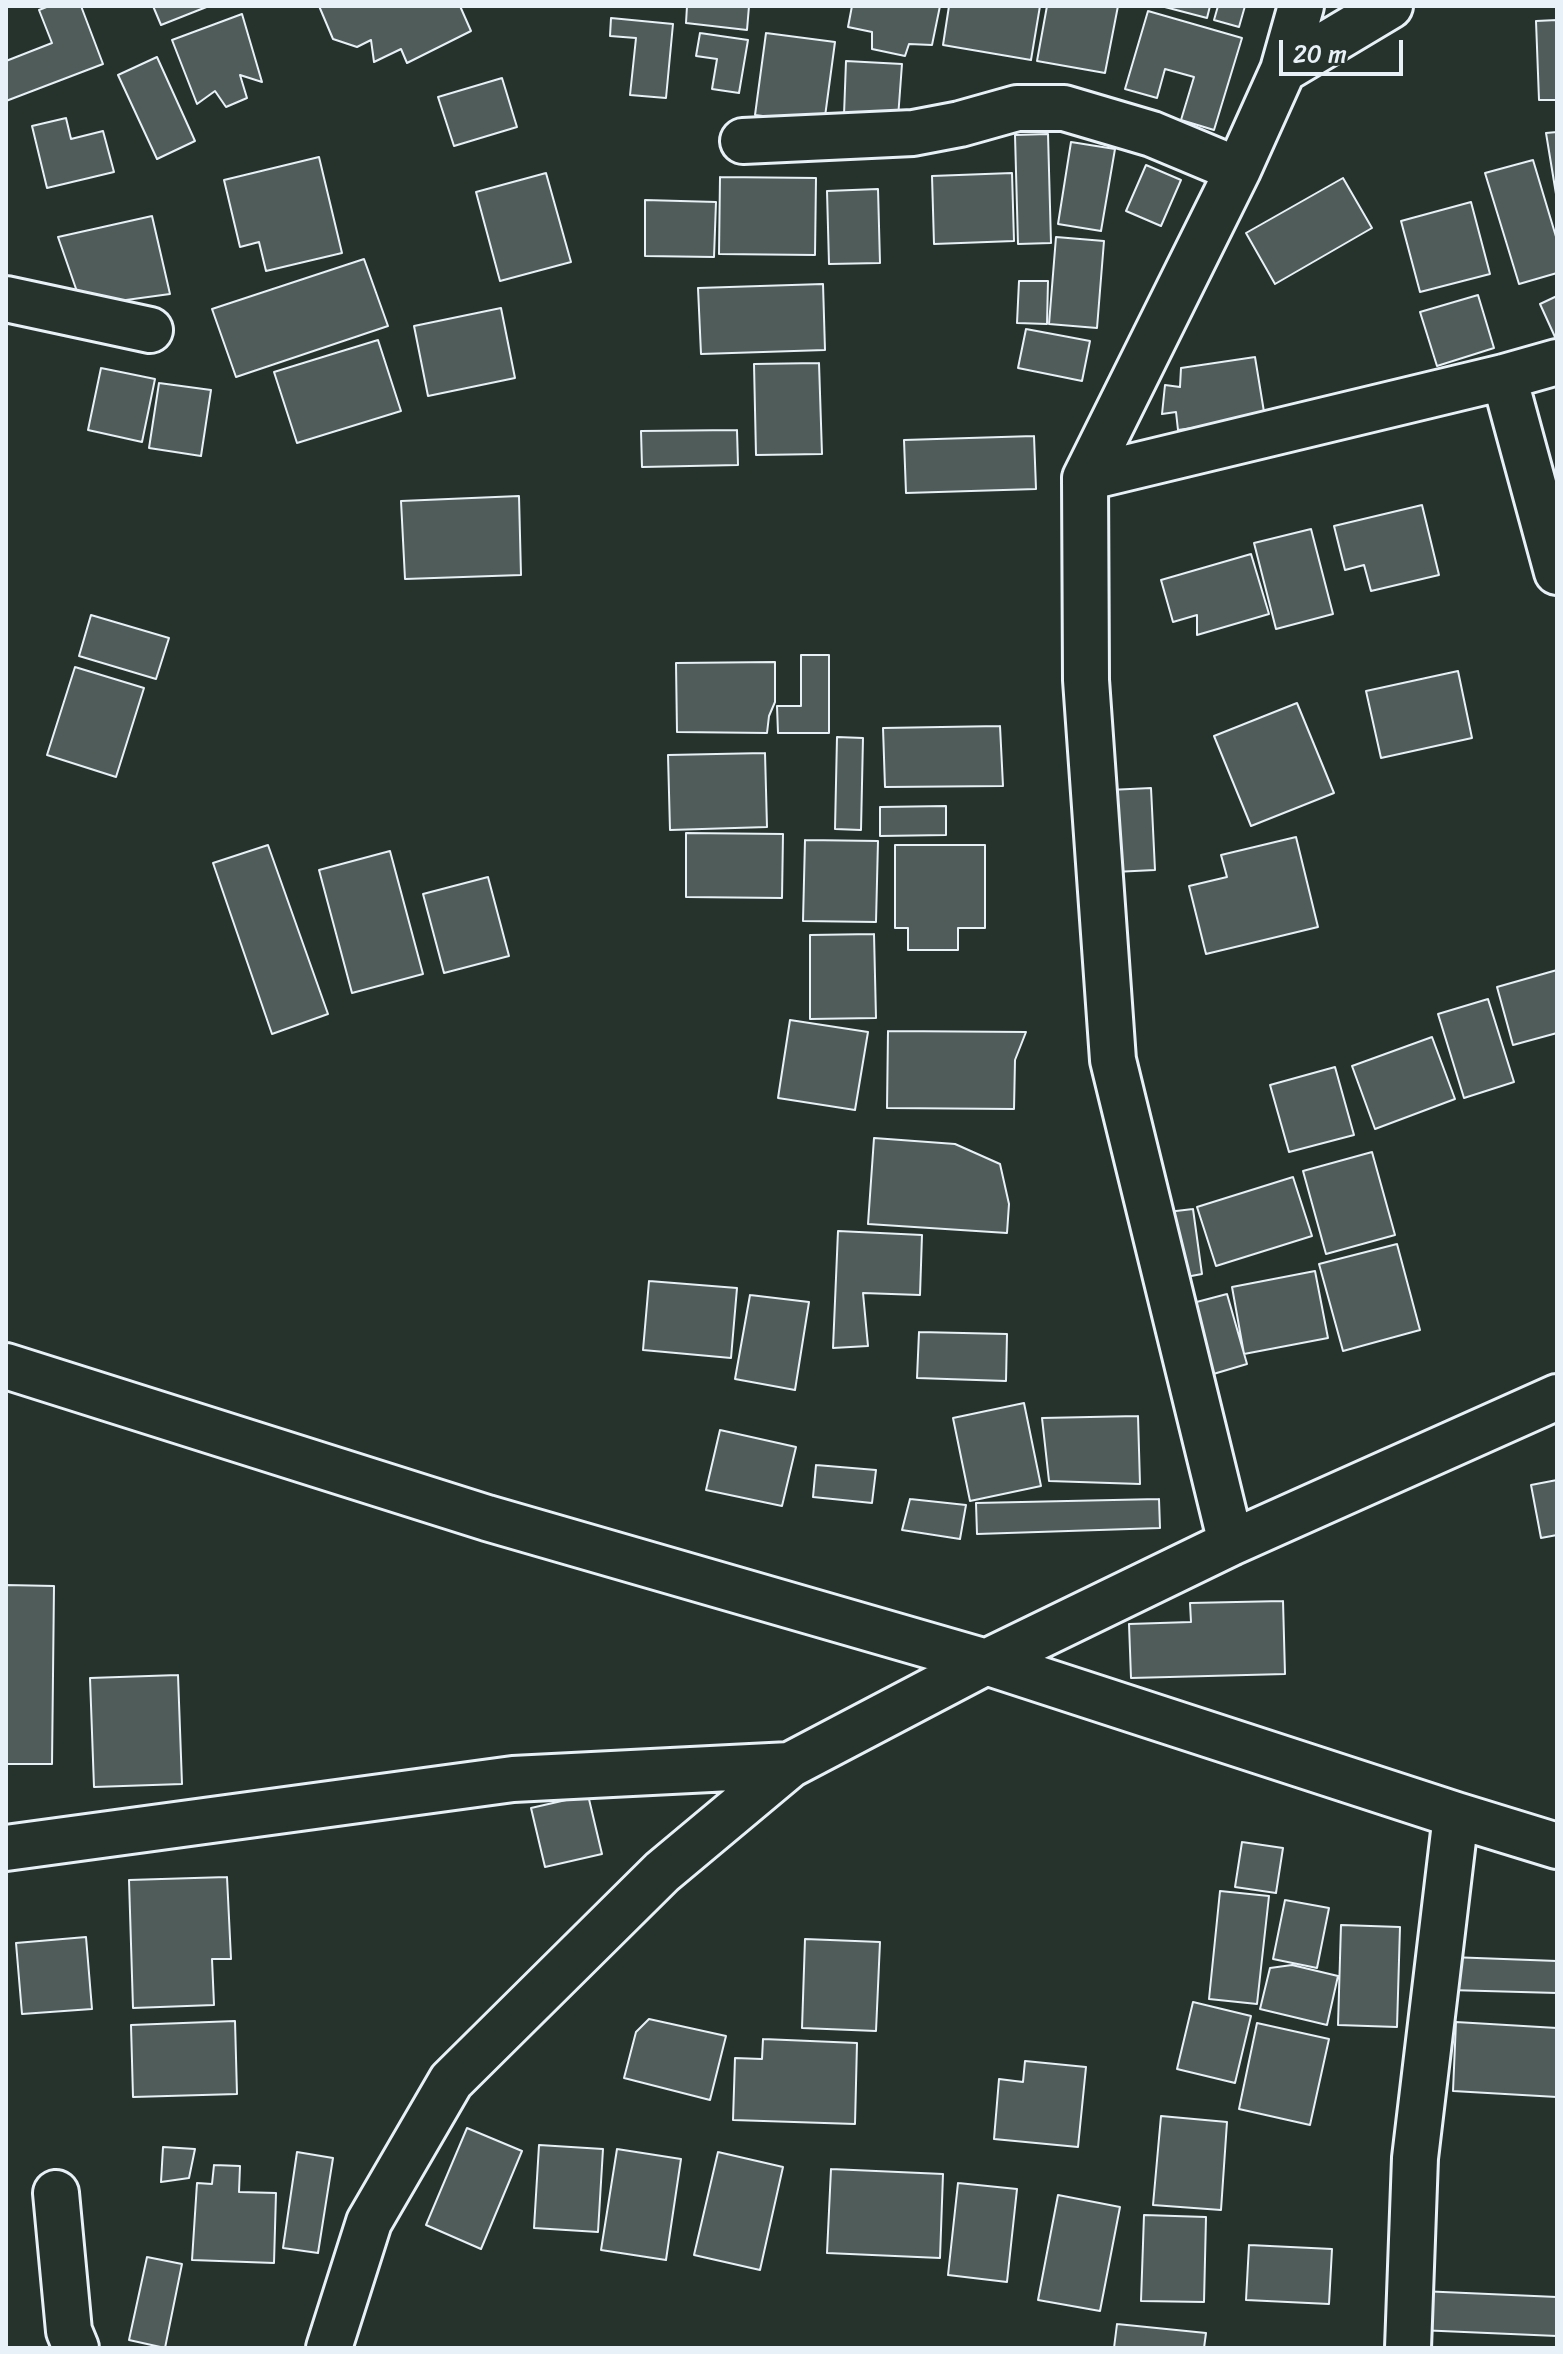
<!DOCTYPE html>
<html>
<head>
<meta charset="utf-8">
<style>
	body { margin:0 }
	#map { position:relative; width:1563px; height:2354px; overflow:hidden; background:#26332d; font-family:Sriracha,sans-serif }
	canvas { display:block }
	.frame { position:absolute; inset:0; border:8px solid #e8f1f8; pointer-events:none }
	.scale { position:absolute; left:1279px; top:40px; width:124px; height:36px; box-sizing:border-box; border:4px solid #e8f1f8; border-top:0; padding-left:10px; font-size:24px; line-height:28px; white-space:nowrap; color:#e8f1f8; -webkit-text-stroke:6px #26332d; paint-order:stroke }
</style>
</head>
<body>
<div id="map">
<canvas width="1563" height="2354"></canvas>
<div class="frame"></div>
<div class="scale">20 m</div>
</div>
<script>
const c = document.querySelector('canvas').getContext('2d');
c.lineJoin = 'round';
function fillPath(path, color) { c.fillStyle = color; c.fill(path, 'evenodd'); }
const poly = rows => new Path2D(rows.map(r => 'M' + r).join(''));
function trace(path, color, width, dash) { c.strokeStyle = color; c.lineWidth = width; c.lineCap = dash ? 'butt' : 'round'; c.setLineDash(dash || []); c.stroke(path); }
const building = poly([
	[49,6,81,6,103,64,6,101,6,61,52,43,39,10,49,6],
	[153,6,209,6,161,25,153,6],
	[319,6,460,6,471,31,407,63,401,49,374,62,371,40,357,47,333,39,319,6],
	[687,6,749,6,747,30,686,23,687,6],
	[852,6,940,6,932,45,909,44,905,56,872,49,872,32,848,27,852,6],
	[949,6,1040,6,1031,60,943,45,949,6],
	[1047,6,1118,6,1105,73,1037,61,1047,6],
	[1161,6,1210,6,1207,18,1161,6],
	[1218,6,1245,6,1239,27,1214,20,1218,6],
	[1148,11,1242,38,1214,130,1181,120,1194,77,1165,69,1157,98,1125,89,1148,11],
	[242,14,262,82,240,75,247,98,226,107,215,91,197,104,172,40,242,14],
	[611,18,673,24,666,98,630,95,636,38,610,36,611,18],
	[1557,20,1557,100,1539,100,1536,21,1557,20],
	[700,33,748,40,739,93,712,89,717,59,696,56,700,33],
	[766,33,835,42,824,124,755,115,766,33],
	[157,57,195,141,157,159,118,75,157,57],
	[846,61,902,64,898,118,844,115,846,61],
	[502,78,517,127,454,146,438,97,502,78],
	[66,118,71,139,103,131,114,172,47,188,32,126,66,118],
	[1557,132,1557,200,1546,133,1557,132],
	[1048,134,1051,243,1018,244,1015,135,1048,134],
	[1071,142,1115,149,1101,231,1058,224,1071,142],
	[319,157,342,253,266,271,259,242,240,247,224,180,319,157],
	[1533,160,1557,240,1557,273,1519,284,1485,173,1533,160],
	[1146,165,1181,180,1161,226,1126,211,1146,165],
	[546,173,571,262,500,281,476,192,546,173],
	[1012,173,1014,241,934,244,932,176,1012,173],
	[720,177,816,178,815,255,719,254,720,177],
	[1343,178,1372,228,1275,284,1246,233,1343,178],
	[878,189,880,263,829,264,827,191,878,189],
	[645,200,716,202,714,257,645,256,645,200],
	[1471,202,1490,274,1420,292,1401,221,1471,202],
	[152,216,170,294,82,306,58,237,152,216],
	[1056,237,1104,241,1097,328,1049,324,1056,237],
	[364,259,388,326,236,377,212,309,364,259],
	[1019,281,1048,281,1047,324,1017,323,1019,281],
	[823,284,825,350,701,354,698,288,823,284],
	[1478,295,1494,348,1437,366,1420,312,1478,295],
	[1557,296,1557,336,1555,337,1540,304,1557,296],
	[501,308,515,378,428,396,414,326,501,308],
	[1026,329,1090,341,1082,381,1018,368,1026,329],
	[378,340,401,411,297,443,274,372,378,340],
	[1255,357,1265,418,1178,430,1176,412,1162,414,1165,385,1180,387,1181,368,1255,357],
	[819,363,822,454,756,455,754,364,819,363],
	[101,368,155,379,142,442,88,430,101,368],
	[159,383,211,390,201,456,149,448,159,383],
	[737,430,738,465,642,467,641,431,737,430],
	[1034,436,1036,489,906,493,904,440,1034,436],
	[519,496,521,575,405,579,401,501,519,496],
	[1422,505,1439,575,1371,591,1364,565,1345,570,1334,526,1422,505],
	[1311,529,1333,614,1276,629,1254,543,1311,529],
	[1251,554,1269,614,1197,635,1197,615,1173,622,1161,580,1251,554],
	[91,615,169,638,156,679,79,656,91,615],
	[801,655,829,655,829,733,778,733,777,706,801,706,801,655],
	[775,662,775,702,769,716,767,733,677,732,676,663,775,662],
	[75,667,144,688,116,777,47,755,75,667],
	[1458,671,1472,738,1381,758,1366,691,1458,671],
	[1297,703,1334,793,1251,826,1214,736,1297,703],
	[1000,726,1003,786,885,787,883,728,1000,726],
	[837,737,863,738,861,830,835,829,837,737],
	[765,753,767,827,670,830,668,755,765,753],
	[1151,788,1155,870,1114,872,1109,790,1151,788],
	[946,806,946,835,880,836,880,807,946,806],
	[686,833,783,834,782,898,686,897,686,833],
	[1296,837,1318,927,1206,954,1189,886,1227,877,1221,855,1296,837],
	[805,840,878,841,876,922,803,921,805,840],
	[268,845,328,1014,272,1034,213,863,268,845],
	[895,845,985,845,985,928,958,928,958,950,908,950,908,928,895,928,895,845],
	[390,851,423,974,352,993,319,870,390,851],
	[488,877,509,956,444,973,423,894,488,877],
	[874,934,876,1018,810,1019,810,935,874,934],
	[1557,970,1557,1033,1513,1045,1497,987,1557,970],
	[1488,999,1514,1082,1464,1098,1438,1014,1488,999],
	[790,1020,868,1032,855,1110,778,1098,790,1020],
	[888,1031,1026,1032,1015,1060,1014,1109,887,1108,888,1031],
	[1432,1037,1455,1099,1375,1129,1352,1066,1432,1037],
	[1335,1067,1354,1135,1289,1152,1270,1085,1335,1067],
	[874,1138,955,1144,1000,1164,1009,1204,1007,1233,868,1224,874,1138],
	[1372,1152,1395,1235,1326,1254,1303,1171,1372,1152],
	[1293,1177,1312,1236,1216,1266,1197,1207,1293,1177],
	[1193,1209,1202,1274,1175,1279,1159,1213,1193,1209],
	[838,1231,922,1235,920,1295,863,1293,868,1346,833,1348,838,1231],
	[1397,1244,1420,1330,1343,1351,1319,1264,1397,1244],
	[1315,1271,1328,1338,1244,1354,1232,1287,1315,1271],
	[649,1281,737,1288,731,1358,643,1350,649,1281],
	[1227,1294,1247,1364,1210,1375,1189,1304,1227,1294],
	[750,1295,809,1302,795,1390,735,1379,750,1295],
	[919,1332,1007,1334,1006,1381,917,1378,919,1332],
	[1024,1403,1041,1486,970,1501,953,1418,1024,1403],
	[1138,1416,1140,1484,1049,1481,1042,1418,1138,1416],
	[720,1430,796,1447,782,1506,706,1490,720,1430],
	[816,1465,876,1470,872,1503,813,1497,816,1465],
	[1557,1480,1557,1535,1541,1538,1531,1485,1557,1480],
	[910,1499,966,1505,960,1539,902,1530,910,1499],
	[1159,1499,1160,1528,977,1534,976,1503,1159,1499],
	[6,1585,54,1586,52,1764,6,1764,6,1585],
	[1283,1601,1285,1674,1131,1678,1129,1624,1191,1622,1190,1603,1283,1601],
	[178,1675,182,1784,94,1787,90,1678,178,1675],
	[588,1795,602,1854,545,1867,531,1808,588,1795],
	[1242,1842,1283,1848,1276,1893,1235,1887,1242,1842],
	[227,1877,231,1959,212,1959,214,2005,133,2008,129,1880,227,1877],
	[1220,1891,1269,1896,1257,2004,1209,1999,1220,1891],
	[1285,1900,1329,1908,1317,1968,1273,1959,1285,1900],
	[1341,1925,1400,1927,1397,2027,1338,2025,1341,1925],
	[86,1937,92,2009,22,2014,16,1943,86,1937],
	[805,1939,880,1942,876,2031,802,2028,805,1939],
	[1450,1957,1557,1961,1557,1993,1449,1990,1450,1957],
	[1292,1965,1338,1976,1327,2025,1260,2009,1270,1968,1292,1965],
	[1193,2002,1251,2016,1235,2083,1177,2069,1193,2002],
	[649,2019,726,2036,710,2100,624,2078,636,2032,649,2019],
	[235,2021,237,2094,133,2097,131,2025,235,2021],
	[1456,2022,1557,2028,1557,2097,1453,2091,1456,2022],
	[1257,2023,1329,2039,1310,2125,1239,2109,1257,2023],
	[763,2039,857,2043,855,2124,733,2120,735,2058,762,2059,763,2039],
	[1025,2061,1086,2067,1078,2147,994,2139,999,2079,1023,2082,1025,2061],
	[1161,2116,1227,2122,1221,2210,1153,2205,1161,2116],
	[467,2128,522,2151,481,2249,426,2225,467,2128],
	[539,2145,603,2149,598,2232,534,2228,539,2145],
	[163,2147,195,2149,189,2178,161,2182,163,2147],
	[617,2149,681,2159,666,2260,601,2250,617,2149],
	[297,2152,333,2158,318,2253,283,2248,297,2152],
	[718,2152,783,2167,760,2270,694,2255,718,2152],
	[214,2165,240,2166,239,2192,276,2193,274,2263,192,2260,197,2183,212,2184,214,2165],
	[831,2169,943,2174,940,2258,827,2253,831,2169],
	[958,2183,1017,2189,1007,2282,948,2275,958,2183],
	[1058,2195,1120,2207,1100,2311,1038,2300,1058,2195],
	[1144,2215,1206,2217,1204,2302,1141,2301,1144,2215],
	[1249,2245,1332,2249,1329,2304,1246,2300,1249,2245],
	[147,2257,182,2264,165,2348,129,2340,147,2257],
	[1420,2291,1557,2297,1557,2336,1418,2330,1420,2291],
	[1117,2324,1206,2333,1204,2348,1114,2348,1117,2324]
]);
fillPath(building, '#505c59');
trace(building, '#e8f1f8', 2);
const minor = poly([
	[1283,70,1390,6],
	[743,141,913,133,960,124,1017,108,1064,108,1152,134,1238,170],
	[6,299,150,330],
	[1504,377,1557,572],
	[1085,478,1504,377,1557,362],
	[6,1366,487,1518,986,1662,1456,1815,1557,1846],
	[1231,1543,1113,1060,1086,680,1085,478,1238,170,1283,70,1301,6],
	[6,1848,513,1779,790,1765],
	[56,2193,69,2331,76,2348],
	[329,2348,369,2222,451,2081,662,1872,790,1765,986,1662,1231,1543,1557,1397],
	[1408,2348,1415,2158,1456,1815]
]);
trace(minor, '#e8f1f8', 50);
trace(minor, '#26332d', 44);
</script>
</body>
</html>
